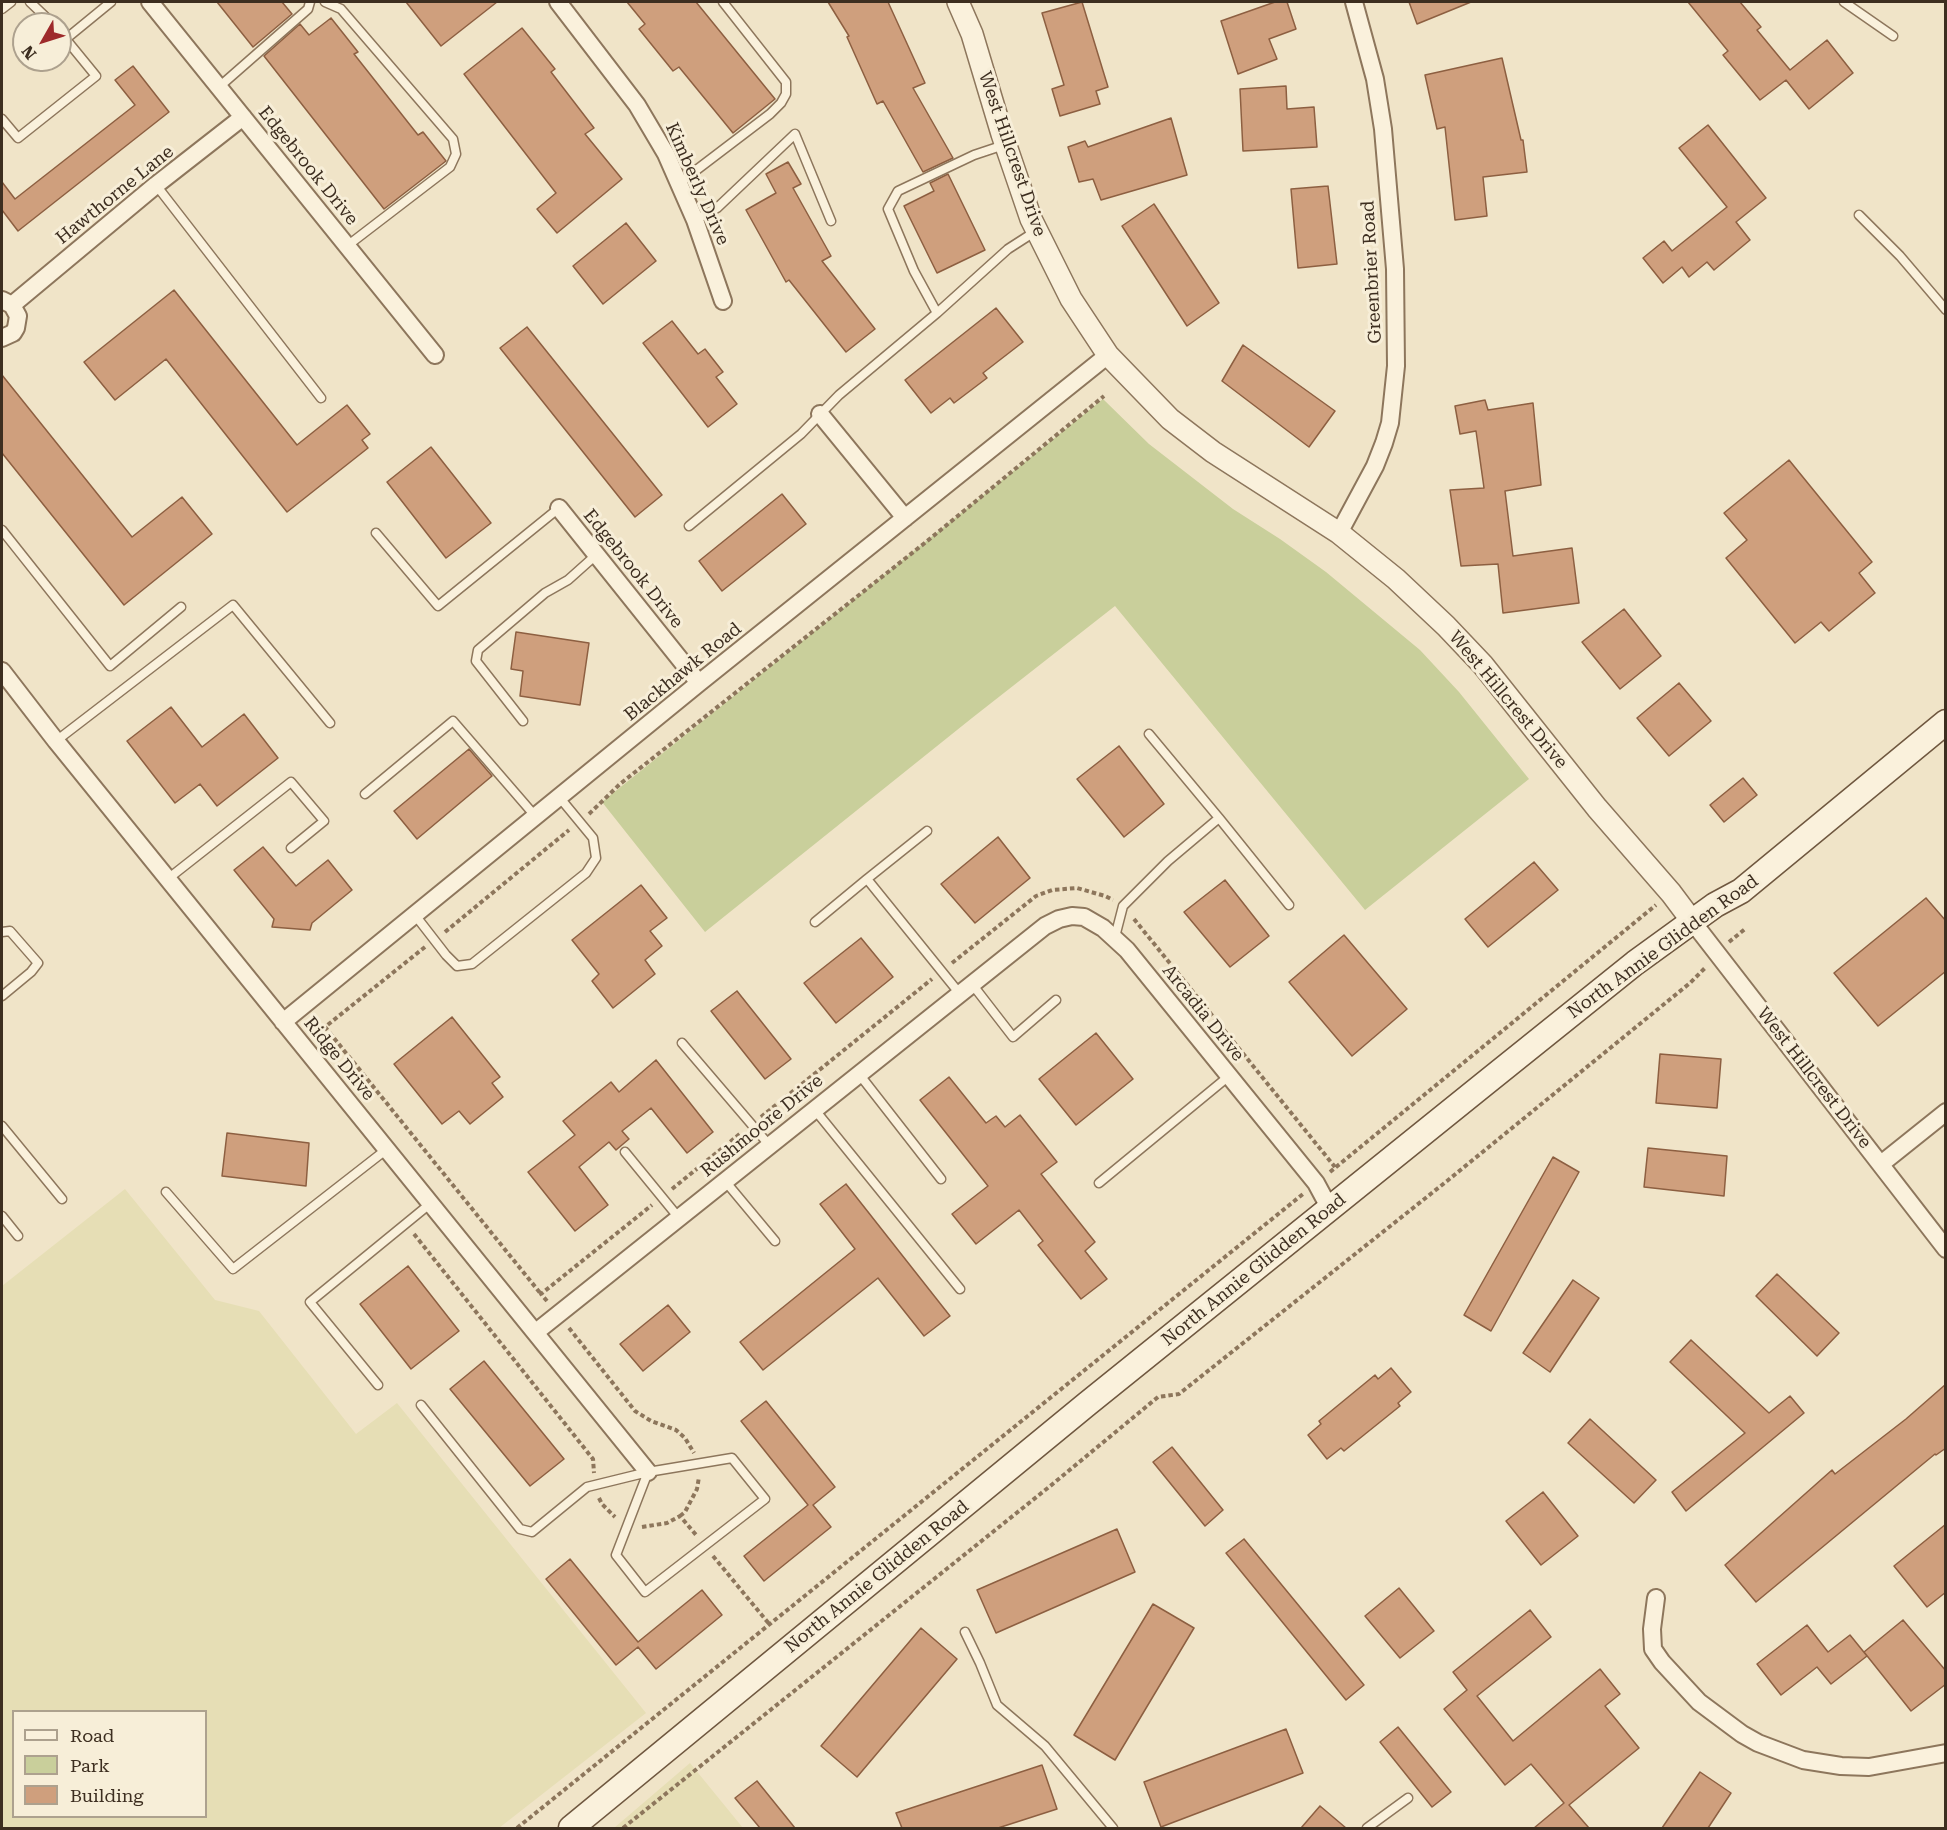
<!DOCTYPE html>
<html>
<head>
<meta charset="utf-8">
<style>
	body { margin:0 }
	#map { position:relative; width:1947px; height:1830px; overflow:hidden; background:#f0e4c8; font-family:"Roboto Serif",serif }
	canvas { display:block }
	.frame { position:absolute; inset:0; border:3px solid #3d2e20; pointer-events:none }
	.legend { position:absolute; left:12px; top:1710px; width:195px; height:108px; box-sizing:border-box; background:#f7eed8; border:2px solid #ada18e; margin:0; padding:8px 10px; list-style:none; font-size:18px; color:#3d2e20 }
	.legend li { display:flex; align-items:center; gap:12px; height:30px }
	.legend b { width:30px; border:2px solid #ada18e }
	.north { position:absolute; left:12px; top:12px; width:60px; height:60px; box-sizing:border-box; background:#f7eed8; border:2px solid #ada18e; border-radius:50%; rotate:231deg; font-size:16px; font-weight:700; line-height:24px; text-align:center; color:#3d2e20 }
	.north::after { content:''; display:block; margin:auto; width:21px; height:27px; background:#9e2a2b; clip-path:polygon(50% 0,100% 100%,50% 72%,0 100%) }
</style>
</head>
<body>
<div id="map">
<canvas width="1947" height="1830"></canvas>
<div class="frame"></div>
<ul class="legend">
<li><b style="height:8px;background:#faf1dc"></b>Road</li>
<li><b style="height:16px;background:#c9cf9b"></b>Park</li>
<li><b style="height:16px;background:#cf9f7d"></b>Building</li>
</ul>
<div class="north">N</div>
</div>
<script>
const c = document.querySelector('canvas').getContext('2d');
c.lineJoin = 'round';
function fillPath(path, color) { c.fillStyle = color; c.fill(path, 'evenodd'); }
const poly = rows => new Path2D(rows.map(r => 'M' + r).join(''));
function trace(path, color, width, dash) { c.strokeStyle = color; c.lineWidth = width; c.lineCap = dash ? 'butt' : 'round'; c.setLineDash(dash || []); c.stroke(path); }
function write(font, color, halo, rows, align = 'center') {
  c.font = font + ' "Roboto Serif",serif'; c.lineWidth = 6; c.setLineDash([]); c.textBaseline = 'middle'; c.strokeStyle = halo; c.fillStyle = color; for (const [text, x, y, turn = 0] of rows) {
    c.save(); c.translate(x, y); c.rotate((+turn || 0) * Math.PI / 180); c.textAlign = isNaN(turn) ? turn : align; if (halo) c.strokeText(text, 0, 0); c.fillText(text, 0, 0); c.restore();
  }
}
fillPath(poly([
	[125,1189,215,1300,259,1311,356,1434,397,1403,646,1713,499,1828,2,1828,2,1286],
	[14,1712,206,1712,206,1816,14,1816],
	[690,1763,743,1828,614,1828]
]), '#e6deb5');
fillPath(poly([
	[1103,399,1149,444,1233,509,1280,539,1326,572,1420,650,1459,692,1529,779,1365,910,1115,606,972,718,705,932,602,802]
]), '#c9cf9b');
const building = poly([
	[217,2,282,2,292,14,253,47,217,2],
	[406,2,497,2,441,46,406,2],
	[627,2,696,2,775,99,733,133,679,67,673,71,639,29,645,24,627,2],
	[828,2,888,2,925,83,913,88,953,158,923,172,883,101,877,104,847,37,849,36,828,2],
	[1082,2,1108,87,1096,91,1100,104,1060,116,1052,89,1064,85,1042,13,1082,2],
	[1275,2,1287,2,1296,29,1269,39,1277,59,1238,74,1221,21,1275,2],
	[1409,2,1471,2,1417,24,1409,2],
	[1688,2,1740,2,1761,27,1757,30,1790,70,1827,40,1853,73,1809,109,1786,80,1760,100,1723,55,1728,51,1688,2],
	[331,18,358,52,354,54,418,135,423,132,446,161,384,209,264,56,300,24,309,35,331,18],
	[522,28,555,69,551,72,594,128,585,134,622,179,557,233,537,209,556,193,464,74,522,28],
	[1502,58,1521,140,1523,140,1527,172,1483,177,1487,216,1455,220,1445,127,1437,129,1425,75,1502,58],
	[133,66,169,112,18,231,2,210,2,182,15,199,135,105,115,80,133,66],
	[1286,86,1287,109,1314,107,1317,147,1243,151,1240,89,1286,86],
	[1171,118,1187,175,1101,200,1093,179,1079,182,1068,147,1085,141,1088,147,1171,118],
	[1708,125,1766,198,1736,222,1750,240,1714,270,1707,262,1689,277,1682,267,1663,283,1643,258,1664,241,1672,251,1727,207,1679,148,1708,125],
	[788,162,801,184,793,188,831,256,822,261,875,329,846,352,789,280,786,282,746,210,776,193,766,174,788,162],
	[948,174,985,250,937,273,904,206,934,191,930,183,948,174],
	[1328,186,1337,264,1298,268,1291,189,1328,186],
	[1154,204,1219,303,1187,326,1122,226,1154,204],
	[626,223,656,261,603,304,573,266,626,223],
	[174,290,297,445,347,405,370,434,362,440,368,448,287,512,166,359,115,400,84,362,174,290],
	[996,308,1023,342,983,373,987,378,954,403,950,398,931,413,905,380,996,308],
	[672,321,698,354,705,349,723,372,716,377,737,404,708,427,643,343,672,321],
	[527,327,662,495,635,517,500,348,527,327],
	[1243,345,1335,411,1309,447,1222,381,1243,345],
	[2,375,132,537,182,497,212,534,124,605,2,453,2,375],
	[1485,400,1488,410,1533,403,1541,485,1505,491,1513,556,1572,548,1579,603,1503,613,1498,564,1461,566,1450,490,1484,488,1476,431,1460,434,1455,406,1485,400],
	[431,447,491,523,446,558,387,482,431,447],
	[1789,460,1872,562,1859,573,1875,593,1829,631,1821,622,1795,643,1726,558,1747,540,1724,513,1789,460],
	[782,494,806,524,722,591,699,561,782,494],
	[1624,609,1661,656,1620,689,1582,642,1624,609],
	[516,632,589,643,580,705,520,696,523,671,511,669,516,632],
	[1679,683,1711,721,1669,756,1637,718,1679,683],
	[171,707,202,747,244,714,278,758,217,806,200,784,175,803,127,741,171,707],
	[1119,746,1164,804,1124,837,1077,779,1119,746],
	[469,749,492,776,417,839,394,811,469,749],
	[1743,778,1757,795,1724,822,1710,805,1743,778],
	[998,837,1030,878,975,923,941,884,998,837],
	[263,847,296,886,328,860,352,890,312,923,310,930,272,927,274,919,234,870,263,847],
	[1534,862,1558,890,1488,947,1465,919,1534,862],
	[1225,880,1269,936,1230,967,1184,912,1225,880],
	[641,885,667,918,650,931,662,946,645,960,655,974,613,1008,592,981,599,974,572,940,641,885],
	[1926,898,1946,921,1946,971,1878,1026,1834,973,1926,898],
	[1344,935,1407,1009,1352,1056,1289,982,1344,935],
	[861,938,893,977,836,1023,804,983,861,938],
	[737,991,791,1059,765,1079,711,1011,737,991],
	[452,1017,500,1077,492,1083,503,1097,470,1124,459,1111,442,1124,394,1064,452,1017],
	[1096,1033,1133,1079,1076,1125,1039,1079,1096,1033],
	[1660,1054,1721,1059,1717,1108,1656,1103,1660,1054],
	[656,1060,713,1132,687,1153,651,1108,622,1131,629,1139,616,1150,609,1142,579,1167,608,1205,575,1231,528,1172,575,1135,563,1121,611,1082,619,1092,656,1060],
	[949,1077,986,1123,996,1116,1005,1127,1020,1115,1057,1162,1041,1174,1095,1242,1085,1251,1107,1279,1081,1299,1038,1245,1043,1241,1019,1210,976,1244,952,1214,988,1186,920,1100,949,1077],
	[227,1133,309,1143,306,1186,222,1176,227,1133],
	[1648,1148,1727,1156,1724,1196,1644,1187,1648,1148],
	[1553,1157,1579,1172,1491,1331,1464,1315,1553,1157],
	[846,1184,950,1316,924,1336,878,1278,763,1370,740,1342,855,1249,820,1204,846,1184],
	[408,1266,459,1331,411,1369,360,1304,408,1266],
	[1777,1274,1839,1333,1817,1356,1756,1296,1777,1274],
	[1573,1280,1599,1298,1550,1372,1523,1353,1573,1280],
	[668,1305,690,1332,643,1371,620,1344,668,1305],
	[1691,1340,1769,1413,1790,1396,1804,1413,1686,1511,1672,1492,1745,1433,1670,1362,1691,1340],
	[484,1361,564,1459,530,1486,450,1389,484,1361],
	[1391,1368,1411,1392,1398,1403,1400,1406,1344,1451,1341,1448,1327,1459,1308,1435,1321,1424,1319,1421,1375,1375,1378,1379,1391,1368],
	[1946,1384,1946,1448,1936,1455,1935,1454,1756,1602,1725,1565,1832,1470,1835,1474,1906,1419,1946,1384],
	[766,1401,835,1487,813,1505,831,1527,764,1581,744,1556,808,1505,741,1421,766,1401],
	[1590,1419,1656,1480,1634,1503,1568,1443,1590,1419],
	[1172,1447,1223,1510,1205,1526,1153,1462,1172,1447],
	[1543,1492,1578,1536,1541,1565,1506,1521,1543,1492],
	[1946,1524,1946,1592,1927,1607,1894,1566,1946,1524],
	[1117,1529,1135,1572,996,1633,977,1590,1117,1529],
	[1244,1539,1364,1685,1346,1700,1226,1553,1244,1539],
	[570,1559,638,1642,702,1590,722,1615,656,1669,638,1647,616,1665,546,1579,570,1559],
	[1399,1588,1434,1631,1400,1658,1365,1616,1399,1588],
	[1153,1604,1194,1628,1115,1760,1074,1735,1153,1604],
	[1530,1610,1551,1637,1477,1696,1513,1741,1600,1669,1620,1694,1605,1706,1639,1748,1569,1805,1589,1828,1534,1828,1564,1803,1531,1764,1505,1785,1444,1709,1467,1690,1453,1672,1530,1610],
	[1903,1620,1946,1671,1946,1684,1911,1711,1864,1652,1903,1620],
	[1807,1625,1828,1652,1850,1635,1867,1656,1831,1684,1817,1667,1781,1695,1757,1664,1807,1625],
	[921,1628,957,1659,857,1777,821,1746,921,1628],
	[1398,1727,1451,1792,1432,1807,1380,1742,1398,1727],
	[1286,1729,1303,1773,1161,1827,1144,1782,1286,1729],
	[1042,1765,1057,1809,998,1828,902,1828,896,1813,1042,1765],
	[1700,1772,1731,1793,1708,1828,1662,1828,1700,1772],
	[757,1781,795,1828,760,1828,735,1798,757,1781],
	[1320,1806,1346,1828,1301,1828,1320,1806]
]);
fillPath(building, '#cf9f7d');
trace(building, '#8d5f41', 1.5);
const service = poly([
	[30,2,53,24],
	[325,2,341,9,453,139,456,154,450,167,347,246],
	[1844,2,1893,36],
	[2,9,11,2],
	[67,38,111,2],
	[219,87,308,9,310,2],
	[2,119,18,138,96,76,60,32],
	[678,184,770,114,781,103,786,94,786,82,723,2],
	[156,185,321,398],
	[1859,215,1900,256,1946,310],
	[695,220,717,208,795,134,831,221],
	[937,313,914,271,888,209,898,191,974,155,1004,145],
	[689,526,801,434,839,395,937,313,1008,249,1036,231],
	[2,530,110,666,181,607],
	[376,533,438,606,559,508],
	[523,721,476,661,478,650,545,593,568,580,596,555],
	[56,741,233,605,330,723],
	[365,794,453,721,536,817],
	[1219,818,1289,905],
	[169,878,291,782,324,821,291,848],
	[867,879,927,831],
	[415,915,446,955,457,966,472,964,586,873,596,858,593,838,560,798],
	[815,922,867,879,960,994],
	[2,932,10,931,38,963,31,972,2,996],
	[1115,937,1123,906,1168,861,1219,818,1149,734],
	[972,984,1013,1037,1056,1000],
	[682,1043,770,1146],
	[859,1074,941,1179],
	[815,1110,960,1289],
	[2,1126,62,1199],
	[625,1152,679,1218],
	[725,1181,775,1241],
	[1099,1183,1229,1076],
	[166,1192,233,1269,387,1149],
	[2,1216,18,1236],
	[378,1385,310,1302,431,1203],
	[421,1405,520,1529,532,1532,587,1487,648,1472,732,1458,765,1499,645,1592,616,1555,648,1472],
	[965,1632,980,1663,997,1705,1045,1746,1113,1828],
	[1367,1828,1408,1798]
]);
const minor = poly([
	[150,2,435,355],
	[558,2,637,105,666,154,695,220,723,301],
	[2,300,12,305,18,316,16,328,13,333,2,338],
	[12,305,156,185,243,117],
	[820,414,905,518],
	[559,508,699,683],
	[1339,533,1375,466,1384,443,1390,423,1396,366,1395,269,1383,129,1375,79,1354,2],
	[2,671,56,741,648,1472],
	[1692,921,1946,1249],
	[283,1022,699,683,1108,355],
	[1881,1164,1946,1112],
	[536,1332,1045,926,1059,919,1072,916,1084,917,1103,928,1127,950,1316,1183,1330,1209],
	[1656,1598,1652,1629,1653,1649,1662,1662,1699,1702,1742,1734,1758,1743,1803,1760,1841,1766,1869,1767,1946,1753]
]);
const tertiary = poly([
	[958,2,972,34,1002,134,1031,219,1071,299,1108,355,1170,419,1213,452,1339,533,1396,579,1446,626,1483,665,1597,808,1671,893,1692,921]
]);
const secondary = poly([
	[571,1828,1087,1404,1483,1085,1635,963,1715,905,1741,891,1946,722]
]);
trace(service, '#8d765c', 11);
trace(minor, '#8d765c', 20);
trace(tertiary, '#8d765c', 24);
trace(secondary, '#6f573f', 27);
trace(poly([
	[589,814,620,784,926,542,1104,396],
	[1134,919,1335,1167],
	[445,932,569,830],
	[1729,942,1745,929],
	[425,947,325,1027,541,1294],
	[952,963,1036,896,1052,890,1077,888,1105,896,1113,900],
	[761,1117,932,979],
	[1330,1172,1656,905],
	[672,1189,741,1133],
	[414,1234,593,1459,594,1473],
	[547,1301,541,1294,652,1205],
	[569,1328,635,1411,651,1421,676,1430,685,1438,694,1453],
	[599,1498,602,1504,615,1517],
	[680,1516,685,1512,697,1489,699,1477],
	[642,1527,667,1523,680,1516,697,1536],
	[713,1556,770,1625],
	[517,1828,1303,1194],
	[623,1828,1049,1487,1158,1397,1179,1394,1447,1181,1690,983,1706,967]
]), '#8d765c', 4, [4.5, 3]);
trace(service, '#faf1dc', 8);
trace(minor, '#faf1dc', 16);
trace(tertiary, '#faf1dc', 21);
trace(secondary, '#faf1dc', 24);
write('18px', '#3d2e20', '#f7eed8', [
	["West Hillcrest Drive",1012,154,71],
	["Edgebrook Drive",308,166,51],
	["Kimberly Drive",697,184,66],
	["Hawthorne Lane",115,195,-39],
	["Greenbrier Road",1372,272,-93],
	["Edgebrook Drive",633,569,51],
	["Blackhawk Road",683,672,-39],
	["West Hillcrest Drive",1508,700,50],
	["North Annie Glidden Road",1663,947,-36],
	["Arcadia Drive",1203,1013,51],
	["Ridge Drive",339,1059,51],
	["West Hillcrest Drive",1814,1078,52],
	["Rushmoore Drive",762,1126,-39],
	["North Annie Glidden Road",1254,1270,-39],
	["North Annie Glidden Road",877,1577,-39]
]);
</script>
</body>
</html>
